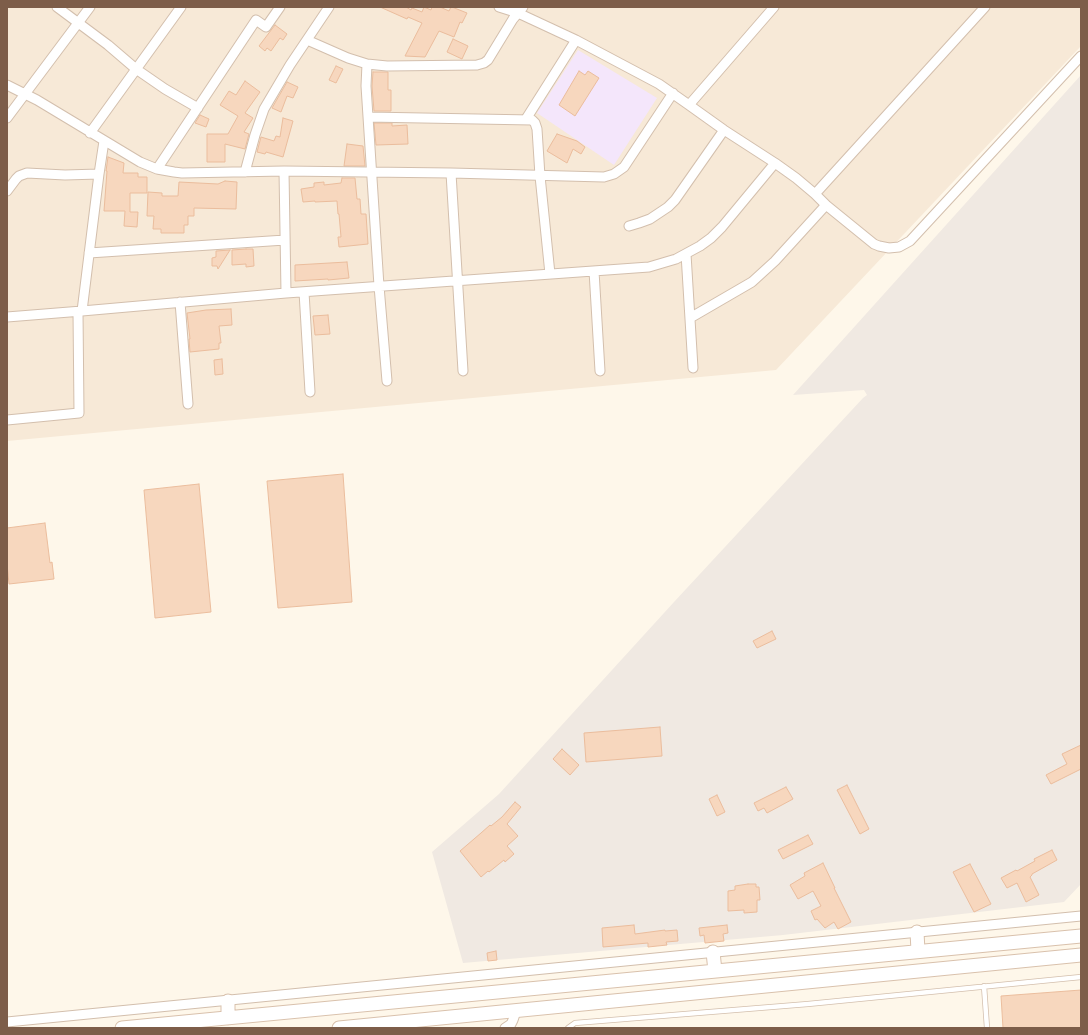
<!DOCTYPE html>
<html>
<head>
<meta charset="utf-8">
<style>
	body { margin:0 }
	#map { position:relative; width:1088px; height:1035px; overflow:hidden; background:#fef7ea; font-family:"Asap Condensed",sans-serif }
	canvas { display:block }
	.frame { position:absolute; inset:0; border:8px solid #7d5d49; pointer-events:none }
</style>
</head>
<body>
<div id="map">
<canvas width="1088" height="1035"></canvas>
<div class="frame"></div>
</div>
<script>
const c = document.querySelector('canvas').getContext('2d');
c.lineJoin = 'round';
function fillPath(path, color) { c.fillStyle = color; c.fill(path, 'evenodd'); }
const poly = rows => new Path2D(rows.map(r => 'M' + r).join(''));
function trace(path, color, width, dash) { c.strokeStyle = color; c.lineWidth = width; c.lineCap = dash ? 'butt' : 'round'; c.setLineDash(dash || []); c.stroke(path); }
fillPath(poly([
	[7,7,1081,7,1081,46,776,370,7,441]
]), '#f7e9d7');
fillPath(poly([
	[1081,75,1081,884,1064,902,783,935,463,963,432,852,499,794,674,602,863,398,867,395,864,390,793,395]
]), '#f0e9e2');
fillPath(poly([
	[578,50,657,98,614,165,537,113]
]), '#f4e6fb');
const building = poly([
	[380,7,406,7,411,10,412,8,422,12,424,7,431,10,432,7,440,7,449,11,451,7,452,7,467,13,462,23,460,22,454,37,439,31,425,57,405,56,422,23,408,17,407,19,380,7],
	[275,25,287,34,283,40,280,38,271,51,267,48,265,51,259,46,275,25],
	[453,39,468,46,462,59,447,52,453,39],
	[336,66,343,69,336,83,329,80,336,66],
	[579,71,585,75,588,71,599,78,575,116,559,105,579,71],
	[373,72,388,72,388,90,391,90,391,111,374,111,372,86,373,72],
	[245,81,260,92,245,113,253,118,244,132,249,134,245,149,225,144,225,162,207,162,207,134,228,134,238,116,220,105,229,91,236,95,245,81],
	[287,82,298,87,293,98,287,96,281,112,272,108,287,82],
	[200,115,209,119,206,127,195,123,200,115],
	[283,118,293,121,283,157,266,152,265,154,257,152,261,137,274,141,276,136,280,137,283,118],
	[374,123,392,123,392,126,407,125,408,144,376,145,374,123],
	[557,134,577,141,585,147,581,154,573,149,567,163,547,151,557,134],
	[347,144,363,146,365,166,344,166,347,144],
	[108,157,124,163,123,173,138,173,138,177,147,177,147,193,130,193,130,212,138,212,137,227,124,226,125,211,104,211,107,171,106,171,108,157],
	[342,178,355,178,357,199,360,199,361,214,366,214,368,244,339,247,338,237,341,237,339,214,338,214,337,201,315,202,315,201,303,202,301,189,314,187,314,183,324,182,324,185,341,183,342,178],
	[225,181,237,182,236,209,194,208,194,216,188,216,188,225,184,225,184,233,161,233,161,229,153,229,154,216,147,216,148,192,162,193,162,196,178,196,179,182,218,184,225,181],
	[246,249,253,249,254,266,246,267,246,264,232,265,232,250,246,249],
	[230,250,218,269,217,266,212,266,212,258,216,257,216,251,230,250],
	[347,262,349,278,328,280,328,279,295,281,295,265,347,262],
	[231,309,232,325,219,326,221,343,219,343,219,349,190,352,189,339,190,339,187,313,206,310,231,309],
	[328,315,330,334,315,335,313,316,328,315],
	[222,359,223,374,215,375,214,360,222,359],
	[343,474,352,602,278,608,267,481,343,474],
	[199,484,211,612,155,618,144,490,199,484],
	[45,523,50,563,52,562,54,579,9,584,7,564,7,528,45,523],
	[772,631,776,639,757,648,753,641,772,631],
	[660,727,662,756,586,762,584,733,660,727],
	[1081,745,1081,769,1051,784,1046,775,1067,764,1062,754,1081,745],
	[562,749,579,765,570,775,553,759,562,749],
	[847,785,869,829,860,834,837,790,847,785],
	[786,787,793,799,767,813,764,808,758,811,754,803,786,787],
	[717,795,725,812,717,816,709,799,717,795],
	[515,802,521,807,507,824,518,836,507,846,514,854,505,862,504,860,489,872,488,871,481,877,460,851,481,833,490,825,491,826,502,817,515,802],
	[808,835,813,844,783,859,778,850,808,835],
	[1052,850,1057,860,1032,874,1032,875,1030,877,1039,895,1026,902,1017,883,1007,888,1001,878,1016,870,1017,871,1035,861,1034,859,1052,850],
	[823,863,835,888,834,888,851,922,838,929,834,922,825,928,817,919,815,920,811,911,821,906,813,891,798,899,790,885,805,876,804,873,823,863],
	[970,864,991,904,974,912,953,872,970,864],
	[748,884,756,884,756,887,759,887,760,900,757,900,757,912,744,913,744,910,728,911,728,891,735,890,735,886,748,884],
	[634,925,635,934,665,930,665,931,677,930,678,941,666,942,667,945,648,947,648,943,603,947,602,928,634,925],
	[727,925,728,933,723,934,724,941,705,943,704,935,700,936,699,928,727,925],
	[496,951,497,960,488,961,487,953,496,951],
	[1081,990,1081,1028,1003,1028,1001,996,1081,990]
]);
fillPath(building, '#f7d7be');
trace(building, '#ebbd9d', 1);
const lane = poly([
	[984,986,987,1028],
	[568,1028,575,1023,808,1004,1081,977]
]);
const street = poly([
	[57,7,108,45,136,69,165,89,198,108],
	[499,7,518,13,576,40,659,84,689,105,724,130,775,163,796,178,815,194,826,205,874,244,879,246,889,248,899,247,910,241,1081,56],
	[307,40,348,58,367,64,387,66,477,65,484,63,488,60,513,19,523,7],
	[367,64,366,86,379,286,387,381],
	[7,85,37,100,140,162,157,169,174,172,182,173,284,171,451,173,604,177,614,174,624,167,673,93],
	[689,105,774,7],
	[368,117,532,120,535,123,537,129,540,176,550,274],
	[7,118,90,7],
	[526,119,576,40],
	[90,133,181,7],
	[157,169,256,20,266,27,280,7],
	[284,171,286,293],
	[245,172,255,135,264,109,290,65,329,7],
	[451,173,463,371],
	[7,191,16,179,19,176,27,173,65,175,99,174],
	[815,194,985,7],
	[629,226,639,223,650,219,668,207,675,200,724,130],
	[89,253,285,240],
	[686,254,693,368],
	[594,271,600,371],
	[304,292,310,392],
	[180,302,188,404],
	[82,311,99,174,104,141],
	[7,317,82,311,286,293,649,267,676,259,700,246,711,238,722,227,775,163],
	[690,318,752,282,775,261,826,205],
	[7,420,79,413,78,312],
	[7,1022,1081,916],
	[505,1028,511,1024,513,1020,516,1011]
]);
const secondary = poly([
	[917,932,918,951],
	[713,952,715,971],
	[228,1001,228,1018],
	[122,1028,1081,936],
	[339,1028,1081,955]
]);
trace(lane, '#d3bfad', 6);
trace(street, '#d3bfad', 11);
trace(secondary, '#d9c1ac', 15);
trace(lane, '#fff', 4.5);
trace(street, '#fff', 9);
trace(secondary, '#fff', 13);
</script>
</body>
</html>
